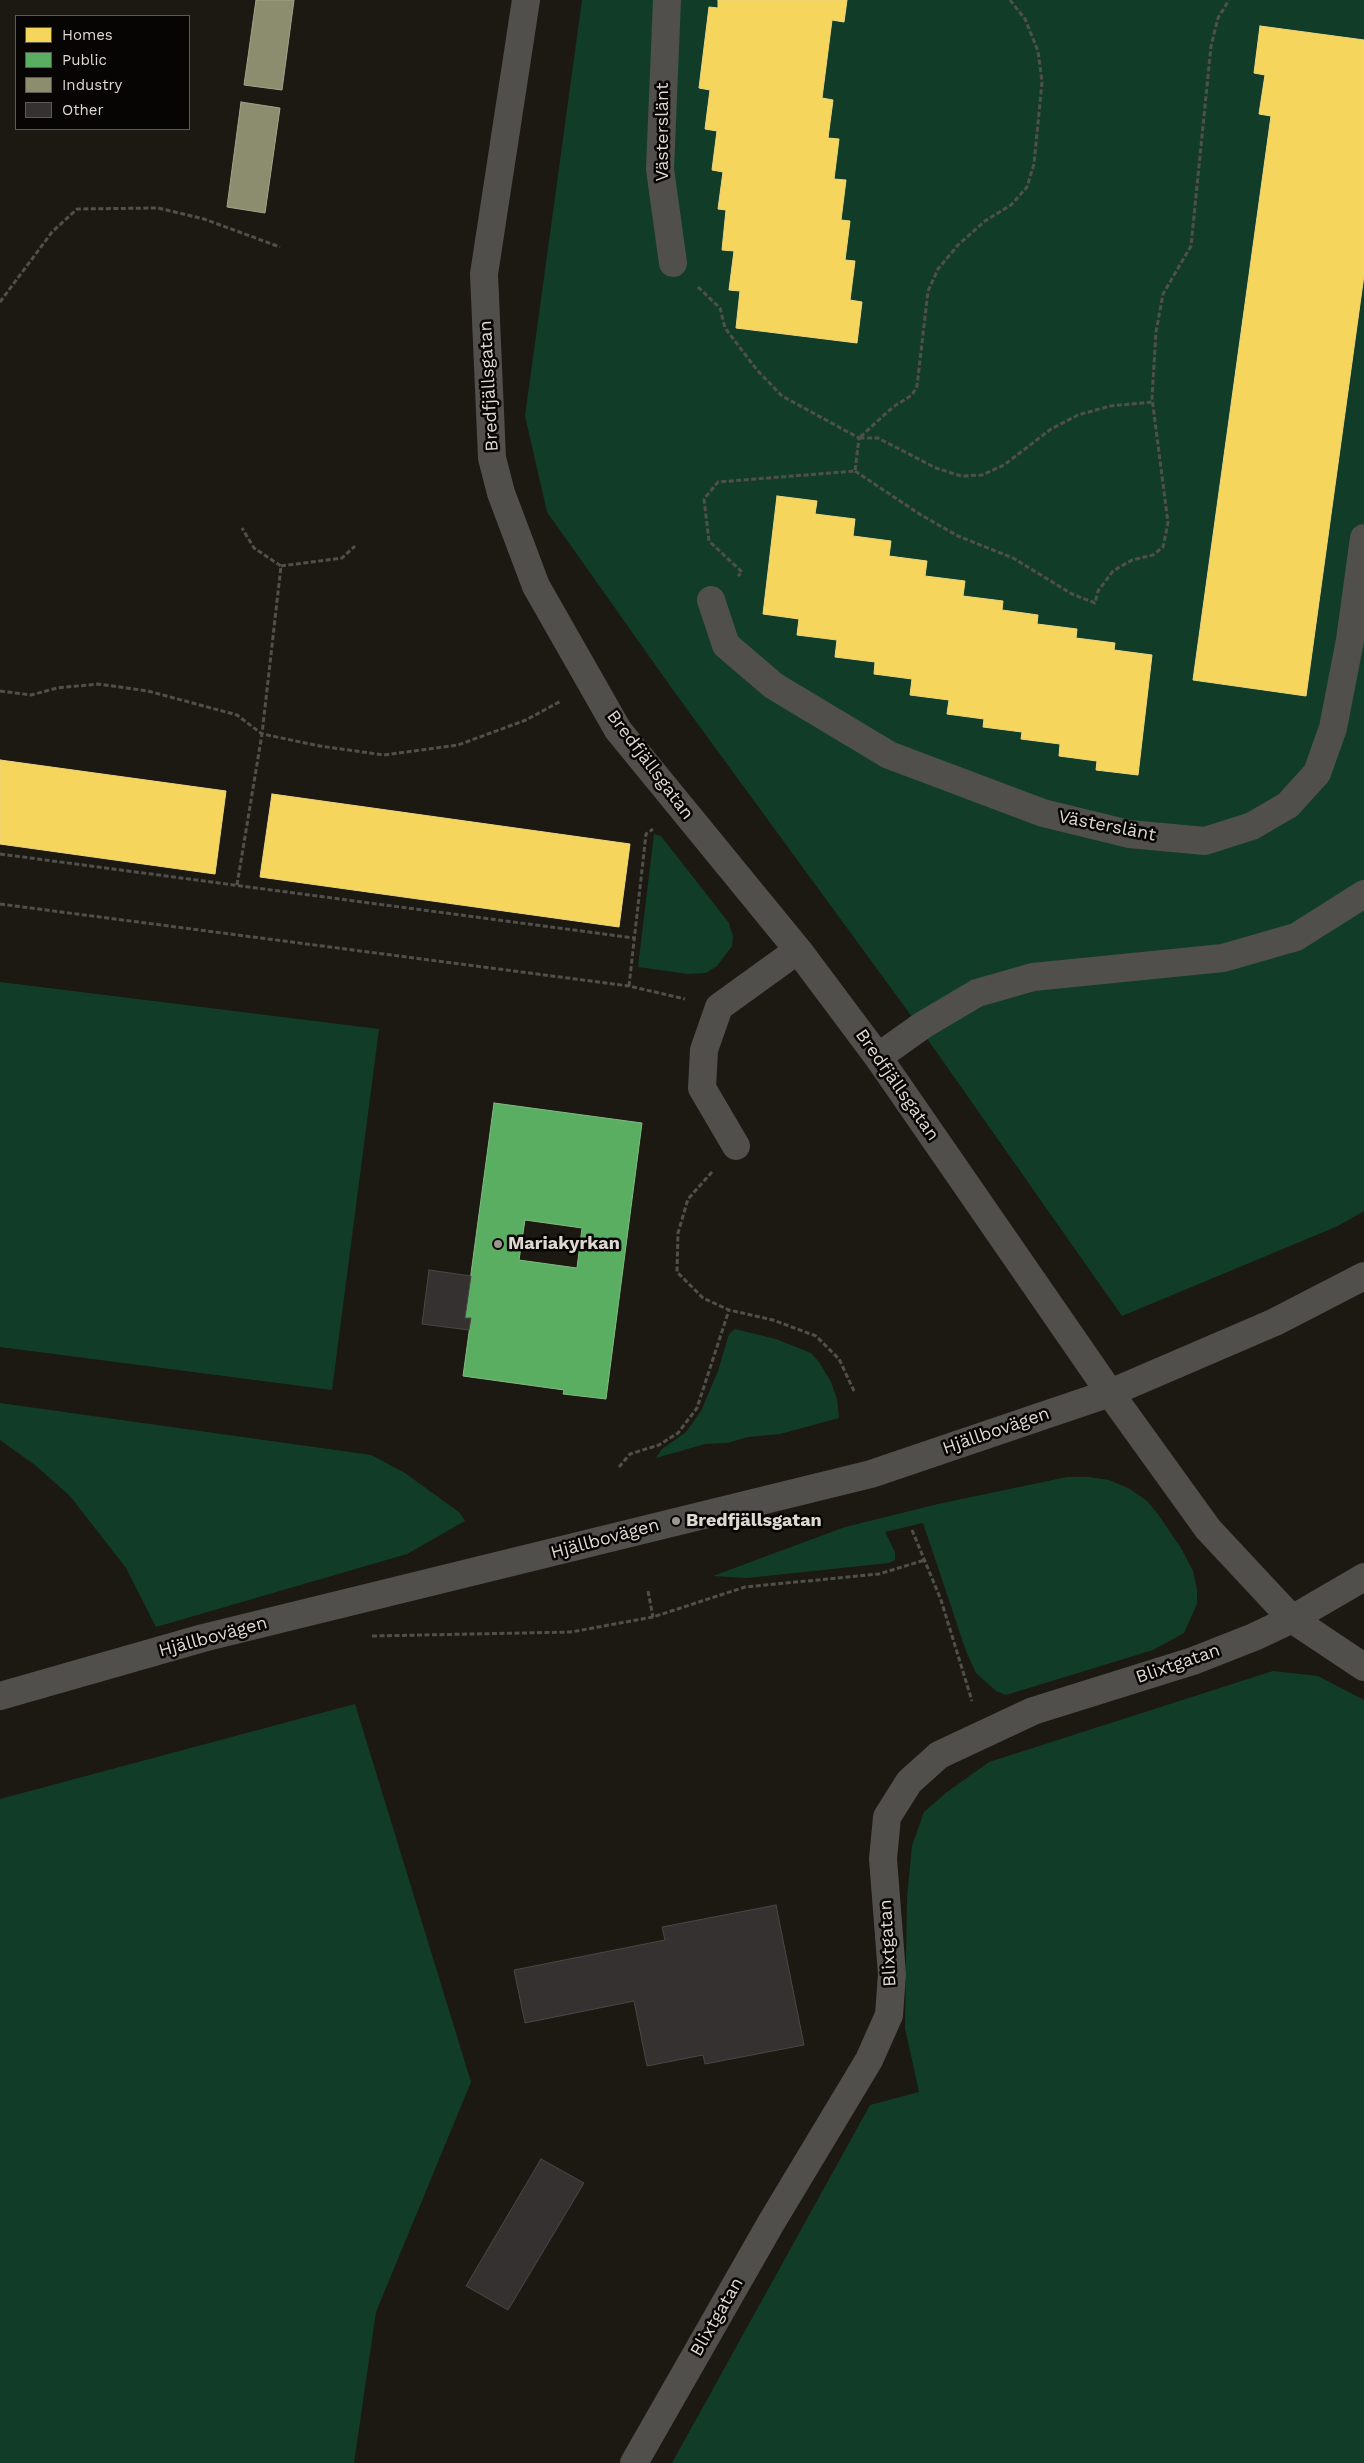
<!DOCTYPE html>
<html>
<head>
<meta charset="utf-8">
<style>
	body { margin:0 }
	#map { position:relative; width:1364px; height:2463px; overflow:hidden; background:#1c1912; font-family:"Work Sans",sans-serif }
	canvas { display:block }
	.legend { position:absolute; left:15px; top:15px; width:175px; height:115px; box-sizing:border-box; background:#070503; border:1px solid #5d5a55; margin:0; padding:6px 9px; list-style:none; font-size:15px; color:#ddd9d1 }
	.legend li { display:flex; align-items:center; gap:10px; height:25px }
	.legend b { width:25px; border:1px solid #5d5a55 }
</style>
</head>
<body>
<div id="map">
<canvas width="1364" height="2463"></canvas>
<ul class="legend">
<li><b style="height:14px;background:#f6d55c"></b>Homes</li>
<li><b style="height:14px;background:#5aae61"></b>Public</li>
<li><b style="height:14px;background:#8c8c6e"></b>Industry</li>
<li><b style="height:14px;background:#343130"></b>Other</li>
</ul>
</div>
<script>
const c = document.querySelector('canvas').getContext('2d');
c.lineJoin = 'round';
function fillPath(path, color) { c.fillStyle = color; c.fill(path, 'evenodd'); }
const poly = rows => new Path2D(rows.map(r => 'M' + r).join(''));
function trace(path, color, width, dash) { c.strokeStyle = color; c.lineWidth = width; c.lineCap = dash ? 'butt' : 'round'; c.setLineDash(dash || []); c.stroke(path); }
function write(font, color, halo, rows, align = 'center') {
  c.font = font + ' "Work Sans",sans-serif'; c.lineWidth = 5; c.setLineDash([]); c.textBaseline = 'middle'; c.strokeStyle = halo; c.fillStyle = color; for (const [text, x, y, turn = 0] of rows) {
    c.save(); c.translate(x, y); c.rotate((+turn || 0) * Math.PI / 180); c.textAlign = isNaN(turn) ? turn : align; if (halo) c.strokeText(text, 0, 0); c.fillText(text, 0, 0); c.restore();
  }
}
fillPath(poly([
	[582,0,1364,0,1364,1211,1338,1226,1122,1316,907,1010,673,690,547,512,525,416],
	[654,834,661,836,729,923,733,936,732,946,717,966,706,973,688,974,638,967],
	[0,982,379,1029,332,1390,0,1347],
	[735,1329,776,1339,811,1353,819,1362,831,1382,837,1399,839,1418,780,1434,748,1437,727,1443,705,1444,656,1458,662,1449,686,1432,701,1411,718,1371,729,1334],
	[0,1403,371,1455,405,1473,460,1513,465,1521,407,1554,156,1627,126,1568,70,1496,35,1465,0,1440],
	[1067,1477,1089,1477,1109,1480,1130,1489,1147,1501,1157,1513,1181,1548,1193,1571,1197,1589,1197,1604,1184,1633,1153,1650,1006,1695,996,1691,976,1673,966,1651,923,1523,885,1532,895,1552,895,1560,889,1563,747,1578,713,1576,845,1527,938,1504],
	[1273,1671,1318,1676,1364,1700,1364,2463,672,2463,870,2105,919,2092,905,2028,907,1898,912,1846,924,1812,947,1792,989,1762],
	[355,1704,471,2082,376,2312,354,2463,0,2463,0,1799]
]), '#113d28');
const homes = poly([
	[718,0,847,0,844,22,832,20,822,98,833,100,828,138,839,139,834,179,846,180,841,220,850,221,845,260,855,261,850,300,862,302,857,343,736,328,740,291,729,290,734,251,722,250,726,210,718,209,723,172,712,170,717,131,705,129,710,90,699,88,709,7,718,8,718,0],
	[1260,26,1364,40,1364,275,1306,696,1193,680,1271,116,1259,114,1265,75,1254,73,1260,26],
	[777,496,817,501,815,514,855,519,853,536,891,541,889,556,927,561,925,576,965,581,963,596,1003,601,1002,610,1038,615,1037,624,1077,629,1076,638,1115,643,1114,650,1152,655,1138,775,1096,770,1097,761,1059,756,1060,744,1021,739,1022,732,983,727,984,719,947,714,949,700,910,695,912,679,874,674,875,662,835,657,837,640,797,635,799,619,763,614,777,496],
	[0,760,226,791,215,874,0,844,0,760],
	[272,794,630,844,619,927,260,877,272,794]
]);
fillPath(homes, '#f6d55c');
trace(homes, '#eed67f', 1);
const public = poly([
	[494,1103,642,1123,606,1399,563,1394,564,1390,463,1376,471,1318,465,1318,494,1103],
	[525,1220,582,1228,577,1268,519,1260,525,1220]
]);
fillPath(public, '#5aae61');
trace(public, '#81bb83', 1);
const industry = poly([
	[256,0,294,0,282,90,244,85,256,0],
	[241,102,280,108,265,213,227,207,241,102]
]);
fillPath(industry, '#8c8c6e');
trace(industry, '#a4a38c', 1);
const building = poly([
	[429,1270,471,1276,465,1318,471,1318,469,1330,422,1324,429,1270],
	[776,1905,804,2045,705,2064,703,2055,647,2066,634,2001,525,2023,514,1970,665,1940,662,1927,776,1905],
	[541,2159,584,2183,508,2310,466,2286,541,2159]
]);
fillPath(building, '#343130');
trace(building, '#4a4746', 1);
trace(poly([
	[1010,0,1025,19,1038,51,1042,82,1034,164,1027,187,1011,205,985,221,958,245,938,269,928,291,917,386,912,395,893,407,859,438,878,438,936,468,961,476,982,475,1004,465,1051,429,1078,415,1110,406,1152,402],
	[698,287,720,308,725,328,757,370,782,396,859,438,855,471,718,482,704,499,709,541,742,572,738,576],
	[0,302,52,232,77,209,158,208,204,219,280,247],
	[855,471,921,515,958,536,1013,558,1072,594,1095,603,1098,591,1113,571,1132,560,1153,555,1163,547,1168,523,1152,398,1156,332,1163,294,1191,246,1211,46,1218,18,1229,0],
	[281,566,342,558,355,546],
	[0,691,31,695,57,688,98,684,148,691,237,715,262,734,320,746,384,755,458,745,526,720,561,701],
	[0,854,634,938],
	[237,885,262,734,281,566,254,548,242,528],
	[0,904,629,986,685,999],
	[629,986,646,834,653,829],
	[712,1172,688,1199,678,1233,677,1272,703,1298,729,1310,773,1320,816,1336,839,1359,854,1391],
	[619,1467,630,1454,659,1445,678,1433,697,1408,729,1310],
	[912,1530,941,1600,972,1701],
	[648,1591,653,1617],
	[372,1636,571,1632,653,1617,745,1587,879,1574,925,1560]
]), '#504f4b', 3, [5, 2.5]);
trace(poly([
	[526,0,484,274,492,458,501,493,536,586,618,730,798,950,878,1057,1110,1393,1208,1529,1292,1619,1364,1667],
	[667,0,660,169,673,263],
	[711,600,726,645,774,686,889,755,1043,813,1129,834,1205,841,1252,826,1288,805,1317,773,1333,728,1350,640,1364,538],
	[878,1057,923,1025,977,993,1033,977,1223,958,1296,937,1364,894],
	[736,1146,702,1088,704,1050,719,1007,798,950],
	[0,1696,203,1638,871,1474,1110,1393,1275,1322,1364,1276],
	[634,2463,771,2223,869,2060,889,2015,892,1974,883,1859,887,1817,909,1782,939,1755,1033,1711,1193,1661,1254,1637,1292,1619,1364,1577]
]), '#504f4c', 28);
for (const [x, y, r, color] of [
	[498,1244,5,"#99968e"],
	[676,1521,5,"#99968e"]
]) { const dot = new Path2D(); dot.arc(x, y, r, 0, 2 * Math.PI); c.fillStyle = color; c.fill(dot); trace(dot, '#070503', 2); }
write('18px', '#ddd9d1', '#070503', [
	["Västerslänt",663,132,-90],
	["Bredfjällsgatan",489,386,-93],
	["Bredfjällsgatan",650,765,53],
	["Västerslänt",1107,826,11],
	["Bredfjällsgatan",897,1085,55],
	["Hjällbovägen",996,1431,-19],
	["Hjällbovägen",605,1539,-15],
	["Hjällbovägen",213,1637,-15],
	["Blixtgatan",1178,1664,-19],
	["Blixtgatan",888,1943,-93],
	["Blixtgatan",717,2317,-60]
]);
write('bold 18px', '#ddd9d1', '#070503', [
	["Mariakyrkan",508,1244],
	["Bredfjällsgatan",686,1521]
], 'left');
</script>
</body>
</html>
